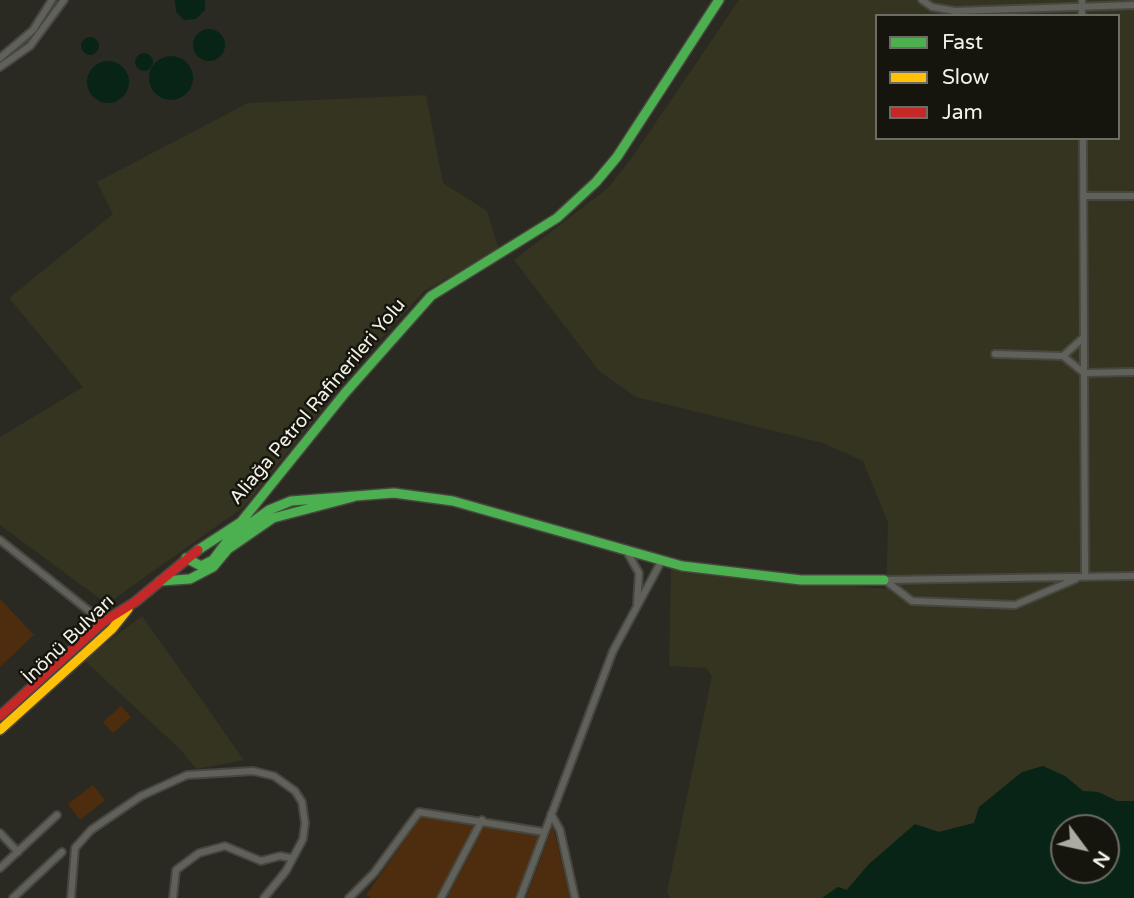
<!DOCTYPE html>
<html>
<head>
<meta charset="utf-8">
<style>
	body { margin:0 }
	#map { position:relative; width:1134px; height:898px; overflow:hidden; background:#2a2a22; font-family:"Varela Round",sans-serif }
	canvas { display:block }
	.legend { position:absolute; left:875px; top:14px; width:245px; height:126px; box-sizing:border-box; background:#15150e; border:2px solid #6d6d65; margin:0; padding:9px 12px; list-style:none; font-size:21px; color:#f1f1e7 }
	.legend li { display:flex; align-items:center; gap:14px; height:35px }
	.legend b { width:35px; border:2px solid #6d6d65 }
	.north { position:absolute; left:1050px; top:814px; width:70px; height:70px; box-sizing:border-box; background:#15150e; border:2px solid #6d6d65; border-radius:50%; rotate:123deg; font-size:19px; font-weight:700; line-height:28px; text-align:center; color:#f1f1e7 }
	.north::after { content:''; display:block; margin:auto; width:24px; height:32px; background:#ababa2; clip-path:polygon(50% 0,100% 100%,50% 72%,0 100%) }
</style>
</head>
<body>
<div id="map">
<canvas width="1134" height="898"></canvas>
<ul class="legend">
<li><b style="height:9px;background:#4caf50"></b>Fast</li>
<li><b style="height:9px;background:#ffc107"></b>Slow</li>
<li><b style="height:9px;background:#c62828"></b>Jam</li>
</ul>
<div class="north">N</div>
</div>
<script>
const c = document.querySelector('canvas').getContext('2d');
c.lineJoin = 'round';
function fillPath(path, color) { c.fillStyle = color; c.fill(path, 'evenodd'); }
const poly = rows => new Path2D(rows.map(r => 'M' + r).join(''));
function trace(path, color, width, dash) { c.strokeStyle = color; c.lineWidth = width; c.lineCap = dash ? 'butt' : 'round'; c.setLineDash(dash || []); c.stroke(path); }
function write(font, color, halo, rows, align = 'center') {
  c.font = font + ' "Varela Round",sans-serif'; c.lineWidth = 5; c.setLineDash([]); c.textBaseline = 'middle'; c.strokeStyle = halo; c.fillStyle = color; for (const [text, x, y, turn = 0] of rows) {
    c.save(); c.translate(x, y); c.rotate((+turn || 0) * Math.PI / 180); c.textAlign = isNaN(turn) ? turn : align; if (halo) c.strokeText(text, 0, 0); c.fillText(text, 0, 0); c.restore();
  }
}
fillPath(poly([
	[739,0,1134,0,1134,801,1117,801,1098,792,1083,791,1065,776,974,823,939,832,869,864,846,890,838,887,822,898,670,898,667,892,712,676,706,668,669,666,671,568,886,589,888,523,863,461,823,443,636,397,600,372,514,260,608,188,633,156],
	[877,16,1118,16,1118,138,877,138],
	[426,95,443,183,487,211,499,250,424,291,360,362,245,506,107,604,0,525,0,437,83,387,9,298,113,214,97,182,248,103],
	[142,616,244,760,196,769,182,751,84,660]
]), '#343420');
fillPath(poly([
	[0,599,34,635,0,667],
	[121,706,131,717,113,733,103,722],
	[93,785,105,800,80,820,68,804],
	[421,817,477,823,438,898,372,898,366,895],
	[485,825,539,835,515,898,447,898],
	[553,826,570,898,526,898]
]), '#4d2d0d');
fillPath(poly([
	[175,0,205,0,205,10,196,19,184,20,176,12],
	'193 45a16 16 0 1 1 32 0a16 16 0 1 1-32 0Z',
	'81 46a9 9 0 1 1 18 0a9 9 0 1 1-18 0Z',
	'135 62a9 9 0 1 1 18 0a9 9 0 1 1-18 0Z',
	'149 78a22 22 0 1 1 44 0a22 22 0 1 1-44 0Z',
	'87 82a21 21 0 1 1 42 0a21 21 0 1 1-42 0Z',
	[1043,766,1065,776,1083,791,1098,792,1117,801,1134,801,1134,898,822,898,838,887,847,890,869,864,915,824,939,832,974,823,979,807,1022,772],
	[1064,828,1106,828,1106,870,1064,870]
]), '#082416');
const street = poly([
	[922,0,932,7,955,11,1134,5],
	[1082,0,1082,16],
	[0,58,33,30,52,0],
	[0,67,30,46,64,0],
	[1083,138,1085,577],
	[1083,196,1134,196],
	[995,354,1063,356,1084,373,1134,372],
	[1063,356,1084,337],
	[0,540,103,622],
	[626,550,639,573,637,604],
	[884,580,1134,576],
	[886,581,912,601,1015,605,1076,579],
	[551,814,560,830,575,898],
	[0,833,18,852],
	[0,868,57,815],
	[13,898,62,852],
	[71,898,75,848,91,830,141,796,187,775,253,771,274,776,295,791,302,802,305,823,303,839,286,871,264,898],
	[173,898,176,870,199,853,225,846,261,861,280,856,291,858],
	[349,898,374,873,419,812,544,832],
	[441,898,482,820],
	[520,898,613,651,662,560]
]);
const fast = poly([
	[198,550,241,522,345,393,431,296,557,218,596,182,617,157,719,0],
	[186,558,201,566,213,560,228,540,269,510,291,501,394,493,453,501,682,566,801,580,884,580],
	[160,581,190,579,213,567,228,549,273,518,353,497]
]);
const slow = poly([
	[0,730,112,629,128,609]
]);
const jam = poly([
	[0,716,103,622,135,602,198,550]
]);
trace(street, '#474740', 10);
trace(fast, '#474740', 12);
trace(slow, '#474740', 12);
trace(jam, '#474740', 12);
trace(street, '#61615b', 6);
trace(fast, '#4caf50', 9);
trace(slow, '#ffc107', 9);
trace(jam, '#c62828', 9);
write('19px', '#f1f1e7', '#15150e', [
	["Aliağa Petrol Rafinerileri Yolu",318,402,-50],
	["İnönü Bulvarı",69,640,-44]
]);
</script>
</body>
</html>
